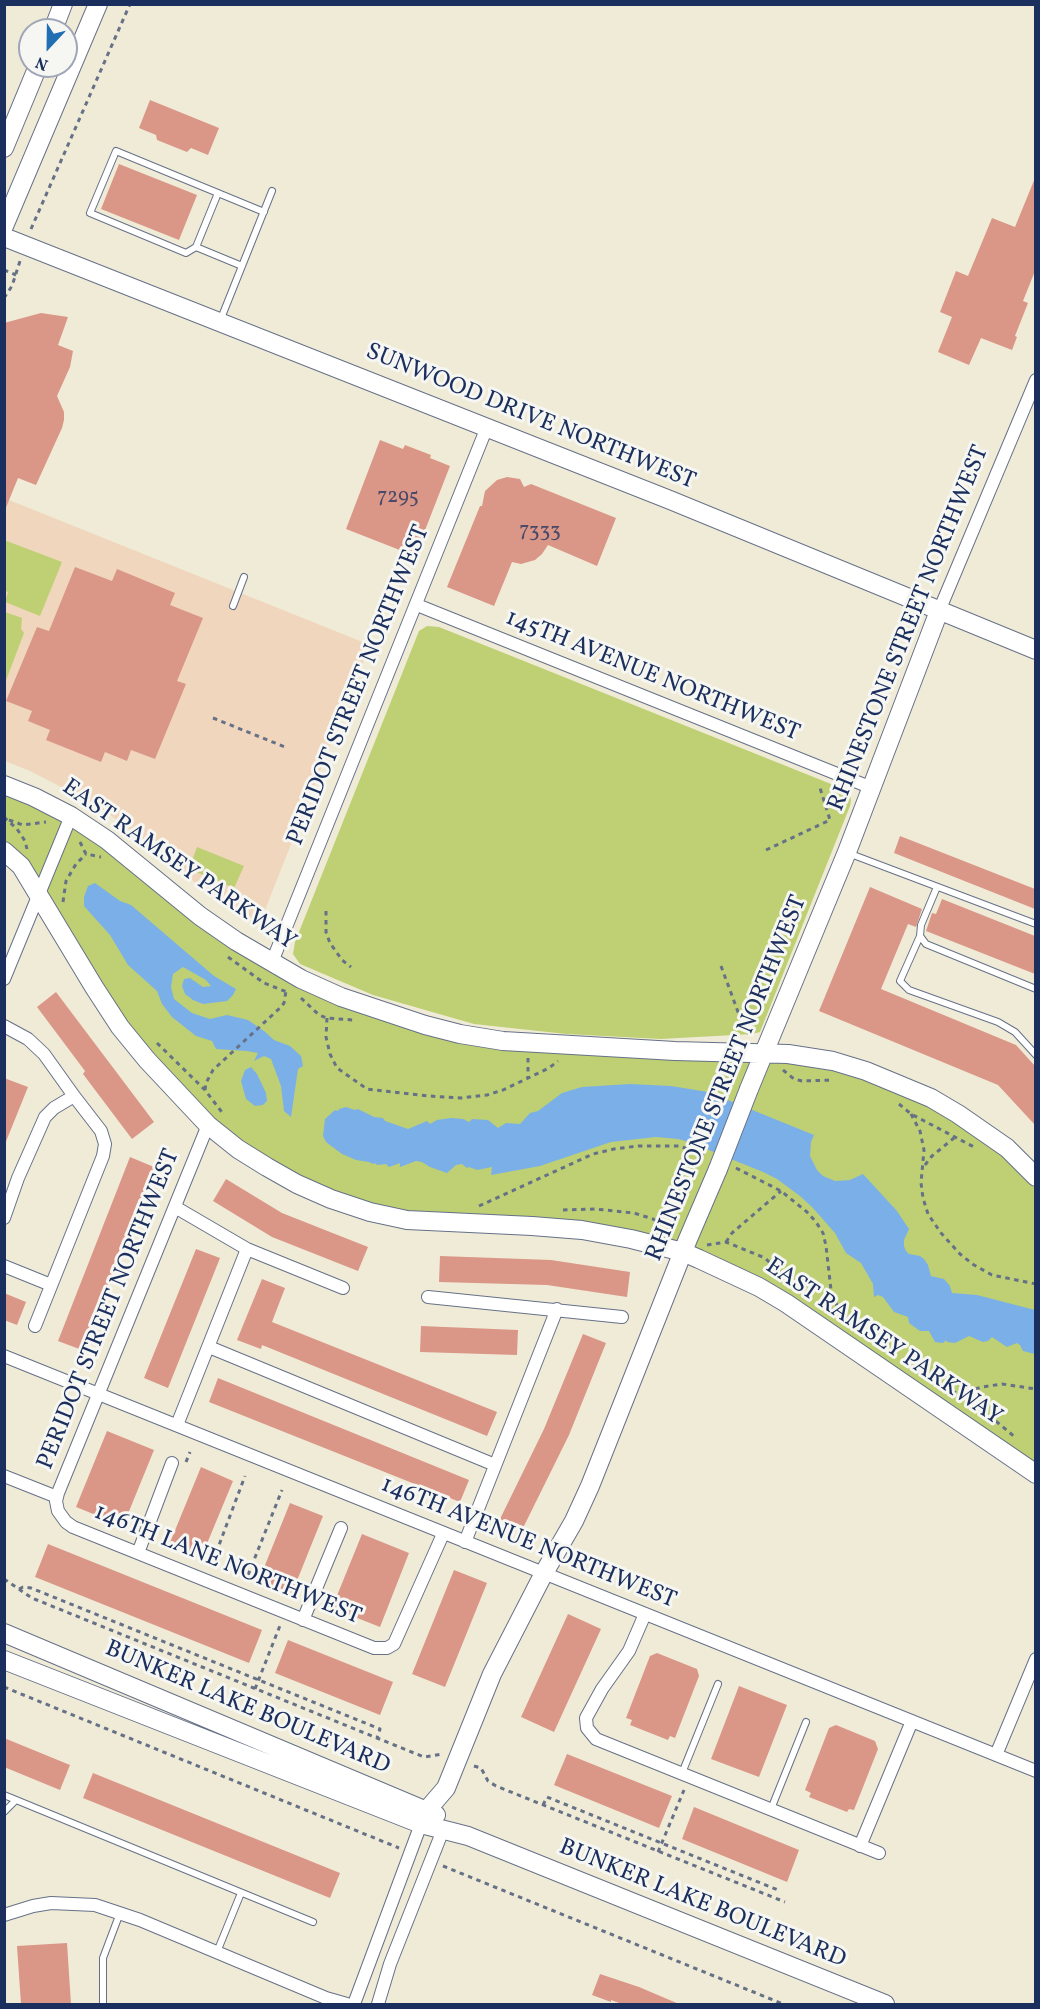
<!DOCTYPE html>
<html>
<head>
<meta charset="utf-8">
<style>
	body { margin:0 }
	#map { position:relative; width:1040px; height:2009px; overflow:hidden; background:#f0ebd7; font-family:Vollkorn,serif }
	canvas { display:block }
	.frame { position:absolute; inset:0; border:6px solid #1b2f5e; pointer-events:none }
	.north { position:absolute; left:18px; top:18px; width:60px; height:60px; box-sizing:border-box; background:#f6f6f2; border:2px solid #9ea6b7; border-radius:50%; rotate:202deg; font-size:16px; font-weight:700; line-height:24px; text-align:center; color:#1b2f5e }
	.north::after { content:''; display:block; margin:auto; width:21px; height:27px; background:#1f6fb2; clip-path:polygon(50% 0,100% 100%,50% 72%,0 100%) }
</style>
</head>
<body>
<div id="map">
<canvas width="1040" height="2009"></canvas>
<div class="frame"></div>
<div class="north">N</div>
</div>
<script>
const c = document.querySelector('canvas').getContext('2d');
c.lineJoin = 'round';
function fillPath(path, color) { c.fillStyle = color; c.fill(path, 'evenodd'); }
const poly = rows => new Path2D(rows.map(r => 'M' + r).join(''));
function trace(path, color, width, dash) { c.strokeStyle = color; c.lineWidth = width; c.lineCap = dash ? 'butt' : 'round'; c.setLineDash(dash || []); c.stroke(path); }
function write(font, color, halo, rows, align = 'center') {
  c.font = font + ' Vollkorn,serif'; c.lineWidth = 6; c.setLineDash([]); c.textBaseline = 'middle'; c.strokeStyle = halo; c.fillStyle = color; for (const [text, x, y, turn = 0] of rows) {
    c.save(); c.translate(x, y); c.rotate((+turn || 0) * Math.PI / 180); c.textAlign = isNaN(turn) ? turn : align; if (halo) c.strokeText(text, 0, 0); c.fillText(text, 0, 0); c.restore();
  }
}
fillPath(poly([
	[4,498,370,645,259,925,253,924,198,885,136,834,98,806,30,771,5,761]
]), '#f0d6bc');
fillPath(poly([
	[4,540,62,562,40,616,5,602,8,592,5,591],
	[5,612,22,618,21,629,24,633,5,683],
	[427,626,439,627,846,790,850,794,851,800,850,806,760,1032,752,1034,661,1039,566,1034,474,1024,373,995,300,964,293,954,295,942,419,631],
	[4,794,42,810,98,842,161,893,399,1023,789,1061,844,1071,917,1098,985,1139,1023,1174,1035,1188,1035,1464,730,1264,449,1216,392,1209,333,1192,268,1159,219,1125,181,1088,122,1017,5,843],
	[197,847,244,866,234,888,189,869]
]), '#bed073');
fillPath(poly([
	[95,883,120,901,131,905,214,976,236,989,233,995,227,1001,203,1004,193,1000,185,994,182,986,184,979,190,978,203,987,211,986,206,980,183,967,173,974,171,987,174,999,192,1013,210,1019,227,1015,248,1020,264,1031,274,1040,290,1046,301,1056,303,1066,298,1069,291,1117,284,1111,281,1086,271,1059,264,1056,254,1061,258,1053,247,1051,216,1049,212,1041,196,1036,172,1017,162,1004,157,991,128,965,110,935,84,906,84,897,88,886],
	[251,1067,257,1074,266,1093,267,1101,263,1105,255,1106,246,1099,241,1081,245,1070],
	[630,1084,671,1086,708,1092,814,1135,811,1142,810,1156,817,1170,823,1176,835,1181,850,1180,863,1174,897,1211,909,1229,904,1240,904,1246,906,1251,909,1254,920,1256,924,1259,928,1265,931,1276,944,1279,950,1286,952,1293,977,1295,1035,1310,1035,1354,1023,1351,1020,1345,1017,1343,1007,1347,992,1337,988,1341,983,1342,969,1336,955,1343,947,1342,946,1340,943,1343,935,1342,929,1331,920,1331,909,1323,908,1317,894,1312,883,1297,878,1295,874,1297,873,1284,861,1263,846,1253,835,1233,812,1207,800,1196,777,1179,763,1172,689,1142,678,1139,656,1137,611,1142,540,1166,491,1175,492,1167,477,1170,469,1167,467,1168,462,1164,456,1165,447,1173,430,1167,422,1162,416,1161,400,1167,400,1163,389,1167,386,1164,377,1165,375,1163,373,1164,369,1162,356,1160,342,1154,326,1142,323,1136,325,1119,335,1110,338,1111,339,1109,346,1107,355,1110,358,1109,374,1117,383,1118,385,1121,408,1129,427,1121,430,1124,437,1120,451,1118,463,1119,469,1122,472,1119,488,1120,498,1128,506,1123,520,1124,530,1113,538,1111,562,1093,582,1087]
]), '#7bafe8');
fillPath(poly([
	[150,100,219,128,208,155,191,148,187,152,157,140,156,135,139,128],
	[119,164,197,195,179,240,101,209],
	[1035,178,1035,271,1023,301,1028,303,1015,336,1017,337,1012,350,981,338,969,365,938,352,952,317,940,312,956,271,968,276,992,218,1015,227],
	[41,313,68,317,58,345,73,351,70,367,57,396,64,412,64,420,62,428,36,485,18,478,5,510,4,323],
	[380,440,403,449,405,445,431,455,430,458,450,466,415,556,346,529],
	[507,477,520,479,524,487,531,484,616,518,597,566,548,545,542,554,535,560,521,564,512,562,494,606,447,587,480,506,482,506,485,491,497,480],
	[75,567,112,581,117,569,175,593,170,605,203,618,177,681,186,684,155,759,131,750,127,761,105,752,101,762,46,740,50,730,28,721,32,711,6,701,37,627,49,631],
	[900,836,1035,889,1035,909,894,853],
	[870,887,922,909,916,927,908,924,881,989,1016,1045,1035,1066,1035,1125,998,1085,819,1011],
	[942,899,1035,936,1035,974,926,931,932,913,936,914],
	[56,992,154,1122,132,1139,83,1074,85,1071,37,1007],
	[4,1078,28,1087,5,1144,4,1143],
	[130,1157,154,1167,110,1273,112,1274,82,1350,58,1341],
	[226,1179,282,1213,368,1247,358,1271,272,1237,213,1201],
	[196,1249,220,1258,168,1388,144,1378],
	[440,1256,551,1260,630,1272,627,1297,547,1285,439,1282],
	[262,1279,285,1288,272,1322,497,1412,487,1436,262,1345,261,1349,237,1340],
	[4,1293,26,1302,17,1325,4,1320],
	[421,1326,518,1330,517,1355,420,1352],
	[583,1334,606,1343,569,1435,522,1530,500,1519,544,1429],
	[218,1378,469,1480,460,1502,209,1402],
	[107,1431,154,1450,123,1526,76,1507],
	[201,1467,233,1481,201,1558,169,1545],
	[290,1503,323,1516,292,1593,259,1580],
	[362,1534,409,1553,380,1627,332,1608],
	[48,1544,262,1630,249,1663,35,1577],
	[454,1570,487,1583,445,1687,412,1674],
	[568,1614,601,1629,554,1732,521,1717],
	[288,1640,393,1682,380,1715,275,1673],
	[657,1653,697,1669,699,1676,675,1738,670,1736,668,1740,630,1725,632,1720,626,1718,650,1656],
	[739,1686,787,1705,759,1777,711,1759],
	[836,1725,875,1741,878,1749,854,1810,849,1809,847,1812,809,1797,811,1793,805,1790,829,1728],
	[4,1738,70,1765,60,1790,4,1767],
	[567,1754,672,1796,659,1828,554,1785],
	[93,1773,340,1873,330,1898,83,1798],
	[694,1807,799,1850,787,1882,682,1839],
	[67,1943,71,2004,21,2004,17,1946],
	[600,1974,639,1987,679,2004,622,2004,611,2000,611,2002,592,1995]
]), '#da9787');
const lane = poly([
	[218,193,196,247,242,266],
	[196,247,186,253,90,213,116,151,264,212],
	[220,321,272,191],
	[233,606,244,577],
	[848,853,1036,924],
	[937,887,921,925,920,936,926,944,1036,989],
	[920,936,900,981,909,990,998,1022,1015,1032,1036,1055],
	[682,1773,718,1684],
	[4,1795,313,1922],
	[771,1809,806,1722],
	[4,1812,16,1800],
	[217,1952,241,1893],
	[103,2004,103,1958,120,1913]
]);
const street = poly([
	[417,605,872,788],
	[939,611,1036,380],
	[272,962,487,427],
	[4,979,71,816],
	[4,1026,28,1039,44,1054,74,1096,101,1131,105,1144,103,1156,35,1326],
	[208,1125,58,1493,56,1501,58,1511,66,1522,73,1527,374,1648,387,1648,394,1644,443,1534],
	[175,1207,247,1249,343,1288],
	[4,1218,18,1178,45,1117,54,1108,74,1096],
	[4,1266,51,1285],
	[428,1297,622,1317],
	[209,1347,495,1465],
	[4,1356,1036,1771],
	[177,1425,247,1249],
	[4,1476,57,1497],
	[465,1542,557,1309],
	[138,1553,172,1463],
	[645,1614,629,1651,602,1689,586,1718,587,1728,596,1739,879,1853],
	[303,1620,341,1528],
	[996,1755,1036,1659],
	[860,1846,912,1721],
	[4,1915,33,1906,51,1903,95,1905,140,1920,326,1998,347,2004],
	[354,2004,421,1824],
	[378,2004,390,1964,443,1830]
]);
const secondary = poly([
	[53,30,63,4],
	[4,148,38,66],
	[4,226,98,4],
	[4,237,670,500,1036,650],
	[4,785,34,797,71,816,107,840,200,916,236,941,301,979,341,997,425,1025,460,1034,503,1041,675,1051,788,1054,833,1061,866,1071,931,1098,958,1114,1007,1148,1036,1177],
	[4,851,21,866,94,987,120,1027,147,1060,208,1125,238,1149,267,1167,297,1184,331,1199,370,1212,407,1220,532,1226,582,1230,631,1239,683,1252,699,1259,759,1287,786,1303,1036,1474],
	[749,1089,847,852,939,611],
	[4,1633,436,1815],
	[4,1660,421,1824,468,1836,885,2004],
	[421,1824,427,1810,446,1788,492,1674,544,1573,574,1521,590,1486,688,1239,718,1169]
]);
trace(lane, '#667188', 8);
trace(street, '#667188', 14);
trace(secondary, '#667188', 20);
trace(poly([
	[31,229,130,4],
	[4,270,16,275],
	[4,298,12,286,20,261],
	[213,718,285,747],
	[4,817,17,829,25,841,27,849],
	[9,820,23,825,46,822],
	[80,842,86,854,101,857],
	[766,850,830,820,820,788],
	[63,902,66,881,76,864,86,854],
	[326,911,326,932,330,943,342,960,351,967],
	[228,957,264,983,287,992],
	[721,966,744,1028,749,1034],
	[301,998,319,1015,327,1018,353,1020],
	[327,1018,326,1037,330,1054,337,1068,367,1089,429,1096,461,1098,487,1095,503,1090,549,1068,558,1061],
	[157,1043,205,1090,224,1115],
	[528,1058,528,1077],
	[783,1070,794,1079,802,1081,833,1080],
	[205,1090,206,1083,213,1070,281,1007,284,1003,286,991],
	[899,1104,911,1114,974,1147],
	[911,1114,920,1131,924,1150,921,1183,923,1198,928,1214,941,1233,960,1254,974,1265,992,1275,1036,1284],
	[925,1165,932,1156,954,1138],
	[736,1168,781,1191,807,1212,816,1222,823,1233,826,1246,831,1290,839,1311],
	[479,1206,593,1154,614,1149,638,1146,679,1146,705,1155],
	[563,1210,595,1209,634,1213,653,1219,665,1226,668,1231],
	[726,1242,732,1233,781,1191],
	[707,1245,726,1242,765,1258,796,1288],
	[821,1305,840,1313,867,1336],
	[902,1360,921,1374],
	[943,1389,950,1390,972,1401,1016,1438],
	[958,1394,982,1387,1002,1384,1036,1389],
	[186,1462,190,1452],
	[213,1561,245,1476],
	[248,1575,282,1490],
	[4,1579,32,1598,377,1738,424,1757,442,1754],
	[19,1589,23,1587,31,1588,380,1729,377,1738],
	[4,1687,399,1848],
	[255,1689,281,1623],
	[474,1766,481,1768,488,1781,496,1786,785,1902],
	[543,1805,547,1797,778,1890],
	[658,1852,684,1790],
	[443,1866,783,2004]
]), '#667188', 3, [4.5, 4.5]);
trace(lane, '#fff', 6);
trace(street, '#fff', 12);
trace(secondary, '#fff', 18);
const secondaryBridge = poly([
	[718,1169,749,1089]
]);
trace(secondaryBridge, '#667188', 20, []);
trace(secondaryBridge, '#fff', 18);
write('21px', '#4b4968', null, [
	["7295",398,498],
	["7333",540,532]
]);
write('24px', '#1b2f5e', '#f6f6f2', [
	["SUNWOOD DRIVE NORTHWEST",530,418,22],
	["RHINESTONE STREET NORTHWEST",910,629,-68],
	["145TH AVENUE NORTHWEST",652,677,22],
	["PERIDOT STREET NORTHWEST",360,686,-68],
	["EAST RAMSEY PARKWAY",178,866,35],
	["RHINESTONE STREET NORTHWEST",728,1079,-68],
	["PERIDOT STREET NORTHWEST",110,1310,-68],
	["EAST RAMSEY PARKWAY",883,1343,34],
	["146TH AVENUE NORTHWEST",528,1544,22],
	["146TH LANE NORTHWEST",227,1566,22],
	["BUNKER LAKE BOULEVARD",247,1709,23],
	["BUNKER LAKE BOULEVARD",702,1905,22]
]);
</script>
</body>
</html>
